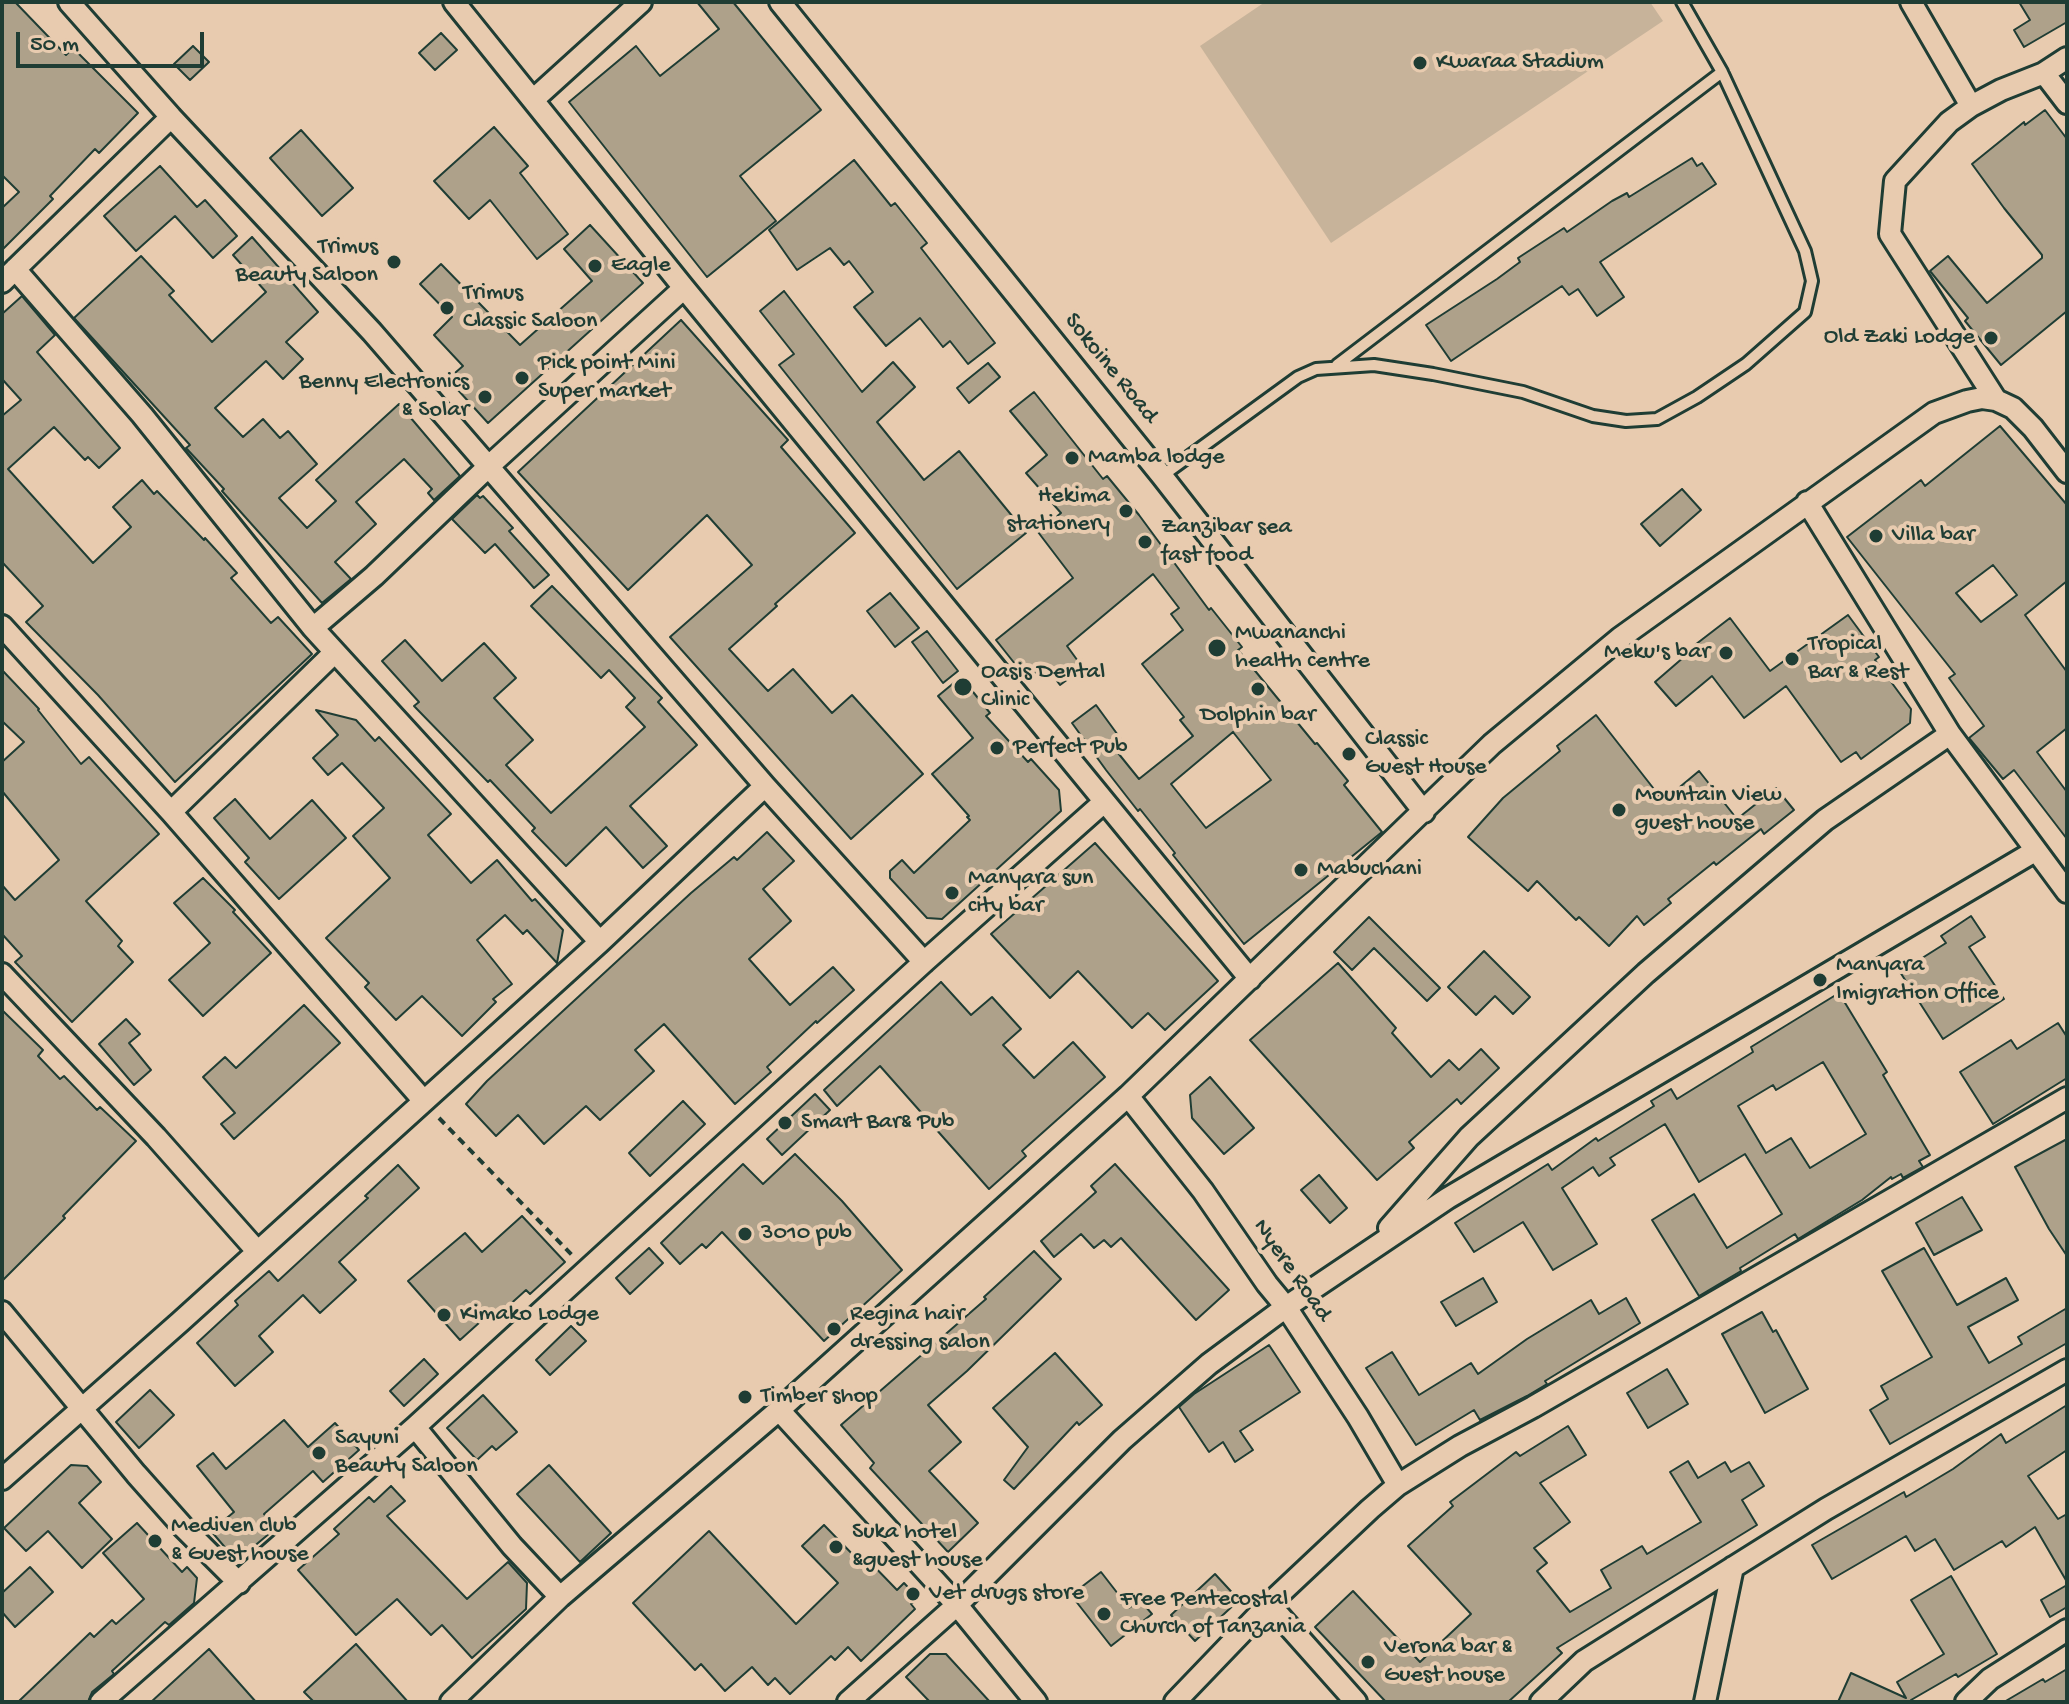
<!DOCTYPE html>
<html>
<head>
<meta charset="utf-8">
<style>
	body { margin:0 }
	#map { position:relative; width:2069px; height:1704px; overflow:hidden; background:#e8cbaf; font-family:"Gochi Hand",sans-serif }
	canvas { display:block }
	.frame { position:absolute; inset:0; border:4px solid #1f3d34; pointer-events:none }
	.scale { position:absolute; left:16px; top:32px; width:188px; height:36px; box-sizing:border-box; border:4px solid #1f3d34; border-top:0; padding-left:10px; font-size:24px; line-height:28px; white-space:nowrap; color:#1f3d34; -webkit-text-stroke:6px #e8cbaf; paint-order:stroke }
</style>
</head>
<body>
<div id="map">
<canvas width="2069" height="1704"></canvas>
<div class="frame"></div>
<div class="scale">50 m</div>
</div>
<script>
const c = document.querySelector('canvas').getContext('2d');
c.lineJoin = 'round';
function fillPath(path, color) { c.fillStyle = color; c.fill(path, 'evenodd'); }
const poly = rows => new Path2D(rows.map(r => 'M' + r).join(''));
function trace(path, color, width, dash) { c.strokeStyle = color; c.lineWidth = width; c.lineCap = dash ? 'butt' : 'round'; c.setLineDash(dash || []); c.stroke(path); }
function write(font, color, halo, rows, align = 'center') {
  c.font = font + ' "Gochi Hand",sans-serif'; c.lineWidth = 8; c.setLineDash([]); c.textBaseline = 'middle'; c.strokeStyle = halo; c.fillStyle = color; for (const [text, x, y, turn = 0] of rows) {
    c.save(); c.translate(x, y); c.rotate((+turn || 0) * Math.PI / 180); c.textAlign = isNaN(turn) ? turn : align; if (halo) c.strokeText(text, 0, 0); c.fillText(text, 0, 0); c.restore();
  }
}
fillPath(poly([
	[1265,2,1650,2,1663,21,1331,243,1200,46]
]), '#c7b39a');
const building = poly([
	[2,2,15,2,66,55,73,48,138,113,99,153,95,149,50,196,53,199,2,250,2,208,19,192,2,175,2,2],
	[697,2,733,2,821,110,740,176,776,221,707,277,569,102,636,46,660,76,719,29,697,2],
	[2019,2,2067,2,2067,22,2024,47,2014,30,2030,20,2019,2],
	[441,33,457,50,435,70,419,53,441,33],
	[193,46,209,62,190,80,174,64,193,46],
	[2045,110,2067,139,2067,311,2001,365,1965,321,1968,318,1930,271,1948,256,1987,303,2042,258,2042,255,2004,208,1972,164,2024,122,2025,125,2045,110],
	[494,127,528,166,520,173,568,234,537,259,490,200,469,219,434,181,494,127],
	[301,130,353,188,322,216,270,158,301,130],
	[1692,158,1697,166,1702,163,1716,184,1600,262,1624,297,1597,316,1578,289,1569,295,1562,286,1451,361,1426,325,1497,279,1520,262,1518,258,1564,228,1567,232,1612,201,1627,193,1629,197,1692,158],
	[854,160,891,206,895,203,927,243,921,248,995,343,968,364,950,341,943,347,920,318,886,346,854,307,873,292,849,261,844,265,830,248,797,270,769,230,854,160],
	[160,166,197,207,205,200,237,236,213,258,175,216,136,251,104,216,160,166],
	[590,225,643,283,488,423,448,379,463,366,434,335,452,317,420,284,441,264,520,345,592,281,564,249,590,225],
	[252,237,318,312,286,342,303,359,283,379,266,361,215,408,243,437,263,419,280,438,288,431,317,464,279,498,307,528,336,501,316,480,399,404,460,476,434,500,428,493,432,489,404,459,356,502,376,524,335,562,351,579,322,603,222,491,224,489,186,448,190,445,74,318,141,256,174,291,169,295,212,342,266,292,233,255,252,237],
	[784,291,862,392,893,362,915,387,877,422,924,480,959,451,1026,533,957,589,779,365,794,354,760,311,784,291],
	[22,296,55,335,37,352,120,448,99,468,88,457,85,460,54,427,8,469,93,563,131,527,113,507,142,480,154,494,157,491,204,540,205,538,237,573,231,578,271,623,278,617,312,654,175,782,98,695,26,622,43,606,2,562,2,416,21,400,2,379,2,314,22,296],
	[681,320,788,440,781,447,855,533,775,604,777,606,729,649,768,691,793,669,832,713,852,695,923,774,851,839,670,637,752,565,707,515,628,590,518,472,681,320],
	[988,363,1000,377,969,403,957,388,988,363],
	[1034,392,1103,479,1107,476,1139,515,1209,610,1211,608,1242,647,1238,650,1315,744,1317,743,1348,781,1344,785,1382,832,1244,944,1173,855,1175,853,1140,809,1138,811,1106,770,1072,723,1096,705,1123,742,1114,748,1139,779,1193,736,1180,720,1184,717,1142,664,1183,630,1171,614,1179,608,1153,574,1067,646,1083,668,1060,685,1045,665,1027,679,996,640,1073,578,1038,532,1061,513,1026,473,1047,455,1010,411,1034,392],
	[1233,732,1271,780,1206,828,1171,784,1233,732],
	[2000,426,2067,505,2067,581,2025,615,2067,672,2067,728,2037,752,2067,792,2067,839,2014,770,2003,779,1969,738,1984,726,1949,678,1955,674,1847,537,1921,480,1925,486,2000,426],
	[1993,565,2017,595,1981,622,1956,593,1993,565],
	[1682,489,1701,510,1660,546,1641,524,1682,489],
	[477,495,480,498,483,496,513,528,509,531,549,575,534,588,495,544,485,553,452,519,477,495],
	[552,586,662,698,658,702,697,745,630,806,667,846,643,868,606,827,566,866,532,831,535,828,490,780,488,782,414,706,419,702,382,661,405,640,442,681,484,643,516,678,494,698,533,740,506,765,551,813,645,727,626,707,635,698,609,670,601,678,531,606,552,586],
	[890,593,919,628,895,647,867,611,890,593],
	[1848,615,1879,657,1875,660,1911,709,1910,723,1861,759,1856,752,1841,762,1786,686,1744,718,1712,676,1676,706,1655,682,1692,650,1691,648,1730,618,1770,671,1848,615],
	[927,631,958,671,943,683,912,642,927,631],
	[2,670,39,709,38,710,81,764,89,757,159,834,86,901,122,941,118,946,133,962,72,1022,15,962,22,956,2,934,2,885,15,900,59,860,2,791,2,762,24,742,2,721,2,670],
	[961,677,990,713,986,716,1028,762,1031,759,1059,790,1061,811,942,919,927,918,890,878,890,871,902,860,914,873,970,820,967,817,969,816,932,774,973,738,938,696,961,677],
	[316,710,356,720,375,741,379,737,451,814,428,835,471,883,497,860,532,901,535,899,563,930,557,963,527,930,523,934,505,915,477,940,512,984,493,999,496,1002,462,1036,422,996,396,1020,365,987,369,983,326,938,390,878,353,836,384,808,342,763,328,775,313,758,338,735,316,710],
	[1596,715,1661,798,1673,788,1675,791,1699,771,1737,819,1776,788,1794,810,1764,834,1761,829,1716,865,1714,862,1668,899,1671,903,1644,925,1637,916,1609,946,1579,917,1576,920,1537,881,1528,891,1468,837,1503,798,1560,751,1557,746,1596,715],
	[235,799,270,839,312,800,346,838,279,899,245,862,249,858,214,818,235,799],
	[767,832,794,861,763,889,791,921,749,959,790,1005,833,967,854,990,817,1023,816,1021,767,1067,771,1072,735,1104,664,1024,635,1050,654,1071,600,1120,586,1106,544,1144,518,1115,496,1136,466,1104,487,1081,691,893,734,857,737,860,767,832],
	[1095,843,1218,981,1165,1030,1148,1013,1132,1028,1078,971,1050,998,991,934,1095,843],
	[203,878,235,910,233,912,271,953,203,1016,169,980,210,943,174,903,203,878],
	[1971,916,1985,937,1969,947,2004,999,1943,1039,1900,972,1946,943,1941,936,1971,916],
	[1369,917,1440,988,1427,1001,1374,948,1352,970,1334,952,1369,917],
	[1484,951,1530,997,1513,1014,1495,996,1476,1015,1448,987,1484,951],
	[1338,963,1396,1028,1392,1033,1431,1077,1449,1060,1459,1070,1481,1049,1499,1068,1461,1104,1457,1099,1409,1142,1414,1148,1377,1180,1250,1040,1338,963],
	[941,982,971,1015,992,997,1021,1029,1003,1045,1034,1078,1073,1042,1105,1077,1022,1151,1026,1156,989,1189,880,1066,837,1106,824,1090,941,982],
	[1839,993,1887,1072,1883,1075,1930,1155,1919,1161,1923,1167,1903,1178,1901,1174,1892,1179,1891,1177,1862,1200,1798,1239,1795,1234,1740,1268,1741,1271,1699,1296,1652,1220,1694,1194,1727,1248,1782,1214,1745,1154,1699,1182,1665,1124,1610,1158,1615,1165,1599,1176,1593,1167,1562,1188,1597,1244,1553,1270,1523,1222,1474,1252,1455,1223,1548,1164,1552,1170,1596,1138,1598,1141,1654,1106,1651,1101,1671,1089,1677,1099,1753,1052,1751,1047,1839,993],
	[1823,1062,1866,1134,1810,1168,1791,1138,1766,1153,1738,1106,1773,1085,1776,1090,1823,1062],
	[304,1005,340,1043,234,1139,221,1124,235,1113,203,1077,225,1057,236,1068,304,1005],
	[2,1010,43,1050,38,1056,60,1079,64,1076,97,1110,100,1107,136,1141,63,1216,65,1218,2,1281,2,1010],
	[126,1019,140,1034,129,1043,151,1070,134,1085,99,1044,126,1019],
	[2058,1023,2067,1037,2067,1078,1993,1124,1960,1072,2011,1040,2017,1049,2058,1023],
	[1210,1077,1254,1128,1224,1154,1192,1118,1190,1095,1210,1077],
	[815,1094,830,1110,782,1155,767,1139,815,1094],
	[683,1101,705,1124,650,1176,629,1153,683,1101],
	[2067,1139,2067,1256,2049,1229,2015,1167,2067,1139],
	[795,1154,842,1201,902,1270,824,1341,722,1232,706,1248,702,1244,680,1264,661,1243,743,1164,763,1184,795,1154],
	[1115,1164,1229,1290,1196,1320,1121,1238,1111,1247,1104,1240,1094,1248,1081,1234,1054,1257,1041,1241,1096,1192,1091,1186,1115,1164],
	[398,1165,419,1188,339,1262,356,1280,320,1313,303,1295,259,1336,273,1352,235,1386,197,1343,238,1305,235,1301,269,1271,278,1281,368,1198,365,1196,398,1165],
	[1319,1175,1347,1208,1330,1223,1301,1190,1319,1175],
	[1962,1197,1982,1230,1934,1255,1916,1223,1962,1197],
	[522,1216,565,1262,530,1294,526,1290,495,1318,490,1313,460,1340,408,1281,465,1233,482,1252,522,1216],
	[649,1248,663,1263,630,1294,616,1278,649,1248],
	[1924,1248,1957,1305,2006,1278,2018,1300,1968,1327,1989,1363,2022,1344,2018,1337,2067,1308,2067,1343,1890,1444,1870,1410,1888,1399,1881,1386,1932,1357,1882,1271,1924,1248],
	[1034,1251,1061,1279,967,1371,928,1405,961,1442,929,1471,978,1523,948,1552,870,1468,874,1463,841,1425,986,1299,984,1297,1034,1251],
	[1483,1278,1497,1302,1456,1326,1441,1302,1483,1278],
	[1626,1298,1640,1323,1545,1381,1547,1384,1527,1396,1480,1420,1474,1410,1416,1445,1366,1368,1392,1352,1419,1395,1471,1363,1478,1374,1527,1339,1591,1300,1599,1314,1626,1298],
	[1762,1312,1773,1332,1776,1330,1808,1389,1765,1413,1722,1334,1762,1312],
	[571,1326,586,1341,550,1375,536,1360,571,1326],
	[1269,1345,1300,1392,1240,1431,1253,1450,1235,1462,1223,1442,1209,1452,1179,1407,1194,1394,1269,1345],
	[1055,1353,1102,1405,1079,1425,1077,1422,1014,1489,1004,1480,1028,1447,993,1408,1055,1353],
	[424,1359,438,1374,404,1406,390,1391,424,1359],
	[1667,1369,1688,1404,1648,1428,1627,1393,1667,1369],
	[150,1390,174,1415,139,1448,116,1422,150,1390],
	[483,1395,517,1432,496,1450,492,1446,477,1460,447,1428,483,1395],
	[2067,1405,2067,1450,2028,1476,2058,1519,2067,1514,2067,1582,2035,1527,2006,1547,2002,1541,1954,1570,1935,1539,1915,1551,1906,1536,1832,1579,1812,1545,1904,1492,1906,1497,1953,1469,2001,1434,2006,1443,2067,1405],
	[284,1420,308,1447,335,1423,359,1450,323,1482,313,1471,264,1514,276,1528,246,1553,229,1552,211,1531,234,1512,197,1466,213,1453,226,1469,284,1420],
	[1568,1426,1586,1455,1540,1483,1570,1522,1534,1548,1547,1563,1537,1571,1570,1612,1611,1588,1601,1570,1642,1546,1647,1554,1701,1522,1670,1472,1688,1461,1698,1478,1725,1462,1731,1472,1749,1462,1764,1486,1742,1500,1757,1525,1557,1648,1562,1653,1508,1702,1386,1702,1315,1627,1353,1591,1420,1662,1471,1614,1408,1546,1453,1506,1450,1502,1516,1452,1520,1456,1568,1426],
	[71,1465,87,1466,101,1482,79,1503,112,1539,82,1568,48,1531,26,1551,4,1528,71,1465],
	[549,1465,611,1533,580,1562,517,1494,549,1465],
	[391,1486,405,1501,387,1516,467,1599,508,1562,527,1583,526,1609,472,1658,442,1625,431,1635,397,1599,356,1635,298,1570,339,1534,334,1529,369,1497,374,1502,391,1486],
	[137,1523,182,1572,187,1567,197,1578,194,1603,169,1625,165,1622,112,1671,114,1674,92,1692,88,1702,18,1702,90,1633,94,1637,112,1620,116,1624,144,1599,103,1553,137,1523],
	[824,1525,860,1562,865,1557,897,1590,904,1583,918,1598,911,1604,915,1609,861,1661,848,1647,835,1660,831,1656,790,1694,775,1678,768,1685,752,1667,725,1691,701,1664,695,1670,633,1603,709,1531,796,1624,838,1583,802,1546,824,1525],
	[30,1567,53,1592,15,1627,2,1612,2,1593,30,1567],
	[1101,1572,1129,1608,1140,1600,1152,1614,1111,1646,1071,1595,1101,1572],
	[1215,1574,1239,1600,1195,1641,1171,1615,1215,1574],
	[1951,1576,1997,1654,1958,1677,1956,1674,1911,1700,1915,1702,1838,1702,1851,1673,1906,1698,1897,1682,1944,1654,1911,1600,1951,1576],
	[2067,1585,2067,1607,2050,1617,2041,1600,2067,1585],
	[356,1644,408,1702,314,1702,304,1692,356,1644],
	[209,1649,256,1702,151,1702,209,1649],
	[930,1654,946,1654,990,1702,930,1702,906,1677,930,1654],
	[2067,1669,2067,1702,2004,1702,2043,1679,2045,1682,2067,1669]
]);
fillPath(building, '#aea18a');
trace(building, '#1f3d34', 2);
const service = poly([
	[1337,365,1722,72],
	[1162,476,1298,377,1316,369,1374,365,1433,374,1523,392,1593,416,1626,421,1657,419,1697,397,1746,364,1805,312,1812,281,1805,251,1722,72,1682,2]
]);
const minor = poly([
	[69,2,171,117,372,332,765,786,924,962],
	[454,2,684,288,1250,979],
	[780,2,1162,476,1424,812],
	[1911,2,1971,106],
	[2044,73,2067,103],
	[533,100,641,2],
	[15,269,142,415,313,628,600,942],
	[2,282,171,117],
	[1996,400,1890,234,1895,181,1949,122,1971,106,2001,90,2044,73,2067,58],
	[1807,502,1950,734,2067,892],
	[2,626,171,812,423,1100],
	[313,628,374,576,489,466,684,288],
	[171,812,335,652],
	[2,974,156,1137,257,1251],
	[1128,1096,1203,1191,1267,1284,1286,1307,1358,1417,1398,1485],
	[1389,1228,1469,1137,1646,973,1825,820,1950,734],
	[2,1312,136,1474,184,1528,239,1583],
	[779,1410,957,1605,1036,1702],
	[415,1427,512,1546,560,1597],
	[2,1479,180,1322,600,942,765,786],
	[1269,1604,1356,1702],
	[101,1702,415,1427,924,962,1104,802],
	[451,1702,560,1597,779,1410,1128,1096,1492,744,1620,638,1934,413,1967,401,1982,398,1996,400,2013,408,2033,428,2067,472],
	[848,1702,957,1605,1122,1440,1209,1364,1286,1307,1448,1198,2035,851],
	[1175,1702,1269,1604,1370,1509,1398,1485,1460,1446,1533,1407,2067,1098],
	[1541,1702,1584,1661,1826,1509,2067,1370],
	[1705,1702,1733,1567],
	[1966,1702,1990,1679,2067,1630]
]);
trace(service, '#1f3d34', 16);
trace(minor, '#1f3d34', 26);
trace(poly([
	[439,1118,572,1255]
]), '#1f3d34', 4, [8, 6]);
trace(service, '#e8cbaf', 10);
trace(minor, '#e8cbaf', 20);
for (const [x, y, r, color] of [
	[1420,63,8,"#1f3d34"],
	[394,262,8,"#1f3d34"],
	[595,266,8,"#1f3d34"],
	[447,308,8,"#1f3d34"],
	[1991,338,8,"#1f3d34"],
	[522,378,8,"#1f3d34"],
	[485,397,8,"#1f3d34"],
	[1072,458,8,"#1f3d34"],
	[1126,511,8,"#1f3d34"],
	[1876,536,8,"#1f3d34"],
	[1145,542,8,"#1f3d34"],
	[1217,648,10,"#1f3d34"],
	[1726,653,8,"#1f3d34"],
	[1792,659,8,"#1f3d34"],
	[963,687,10,"#1f3d34"],
	[1258,689,8,"#1f3d34"],
	[997,748,8,"#1f3d34"],
	[1349,754,8,"#1f3d34"],
	[1619,810,8,"#1f3d34"],
	[1301,870,8,"#1f3d34"],
	[952,893,8,"#1f3d34"],
	[1820,980,8,"#1f3d34"],
	[785,1123,8,"#1f3d34"],
	[745,1234,8,"#1f3d34"],
	[444,1315,8,"#1f3d34"],
	[834,1329,8,"#1f3d34"],
	[745,1397,8,"#1f3d34"],
	[319,1453,8,"#1f3d34"],
	[155,1541,8,"#1f3d34"],
	[836,1547,8,"#1f3d34"],
	[913,1594,8,"#1f3d34"],
	[1104,1614,8,"#1f3d34"],
	[1368,1662,8,"#1f3d34"]
]) { const dot = new Path2D(); dot.arc(x, y, r, 0, 2 * Math.PI); c.fillStyle = color; c.fill(dot); trace(dot, '#e8cbaf', 3); }
write('24px', '#1f3d34', '#e8cbaf', [
	["Kwaraa Stadium",1436,63],
	["Trimus",378,248,"right"],
	["Beauty Saloon",378,276,"right"],
	["Eagle",611,266],
	["Trimus",463,294],
	["Classic Saloon",463,322],
	["Old Zaki Lodge",1975,338,"right"],
	["Pick point Mini",538,364],
	["Super market",538,392],
	["Benny Electronics",469,383,"right"],
	["& Solar",469,411,"right"],
	["Mamba lodge",1088,458],
	["Hekima",1110,497,"right"],
	["stationery",1110,525,"right"],
	["Zanzibar sea",1161,528],
	["fast food",1161,556],
	["Villa bar",1892,536],
	["Mwananchi",1235,634],
	["health centre",1235,662],
	["Tropical",1808,645],
	["Bar & Rest",1808,673],
	["Meku's bar",1710,653,"right"],
	["Oasis Dental",981,673],
	["Clinic",981,701],
	["Dolphin bar",1258,716,"center"],
	["Classic",1365,740],
	["Guest House",1365,768],
	["Perfect Pub",1013,748],
	["Mountain View",1635,796],
	["guest house",1635,824],
	["Mabuchani",1317,870],
	["Manyara sun",968,879],
	["city bar",968,907],
	["Manyara",1836,966],
	["Imigration Office",1836,994],
	["Smart Bar& Pub",801,1123],
	["3010 pub",761,1234],
	["Kimako Lodge",460,1315],
	["Regina hair",850,1315],
	["dressing salon",850,1343],
	["Timber shop",761,1397],
	["Sayuni",335,1439],
	["Beauty Saloon",335,1467],
	["Mediven club",171,1527],
	["& Guest house",171,1555],
	["Suka hotel",852,1533],
	["&guest house",852,1561],
	["Vet drugs store",929,1594],
	["Free Pentecostal",1120,1600],
	["Church of Tanzania",1120,1628],
	["Verona bar &",1384,1648],
	["Guest house",1384,1676]
], 'left');
write('24px', '#1f3d34', '#e8cbaf', [
	["Sokoine Road",1110,369,51],
	["Nyere Road",1291,1271,55]
]);
</script>
</body>
</html>
